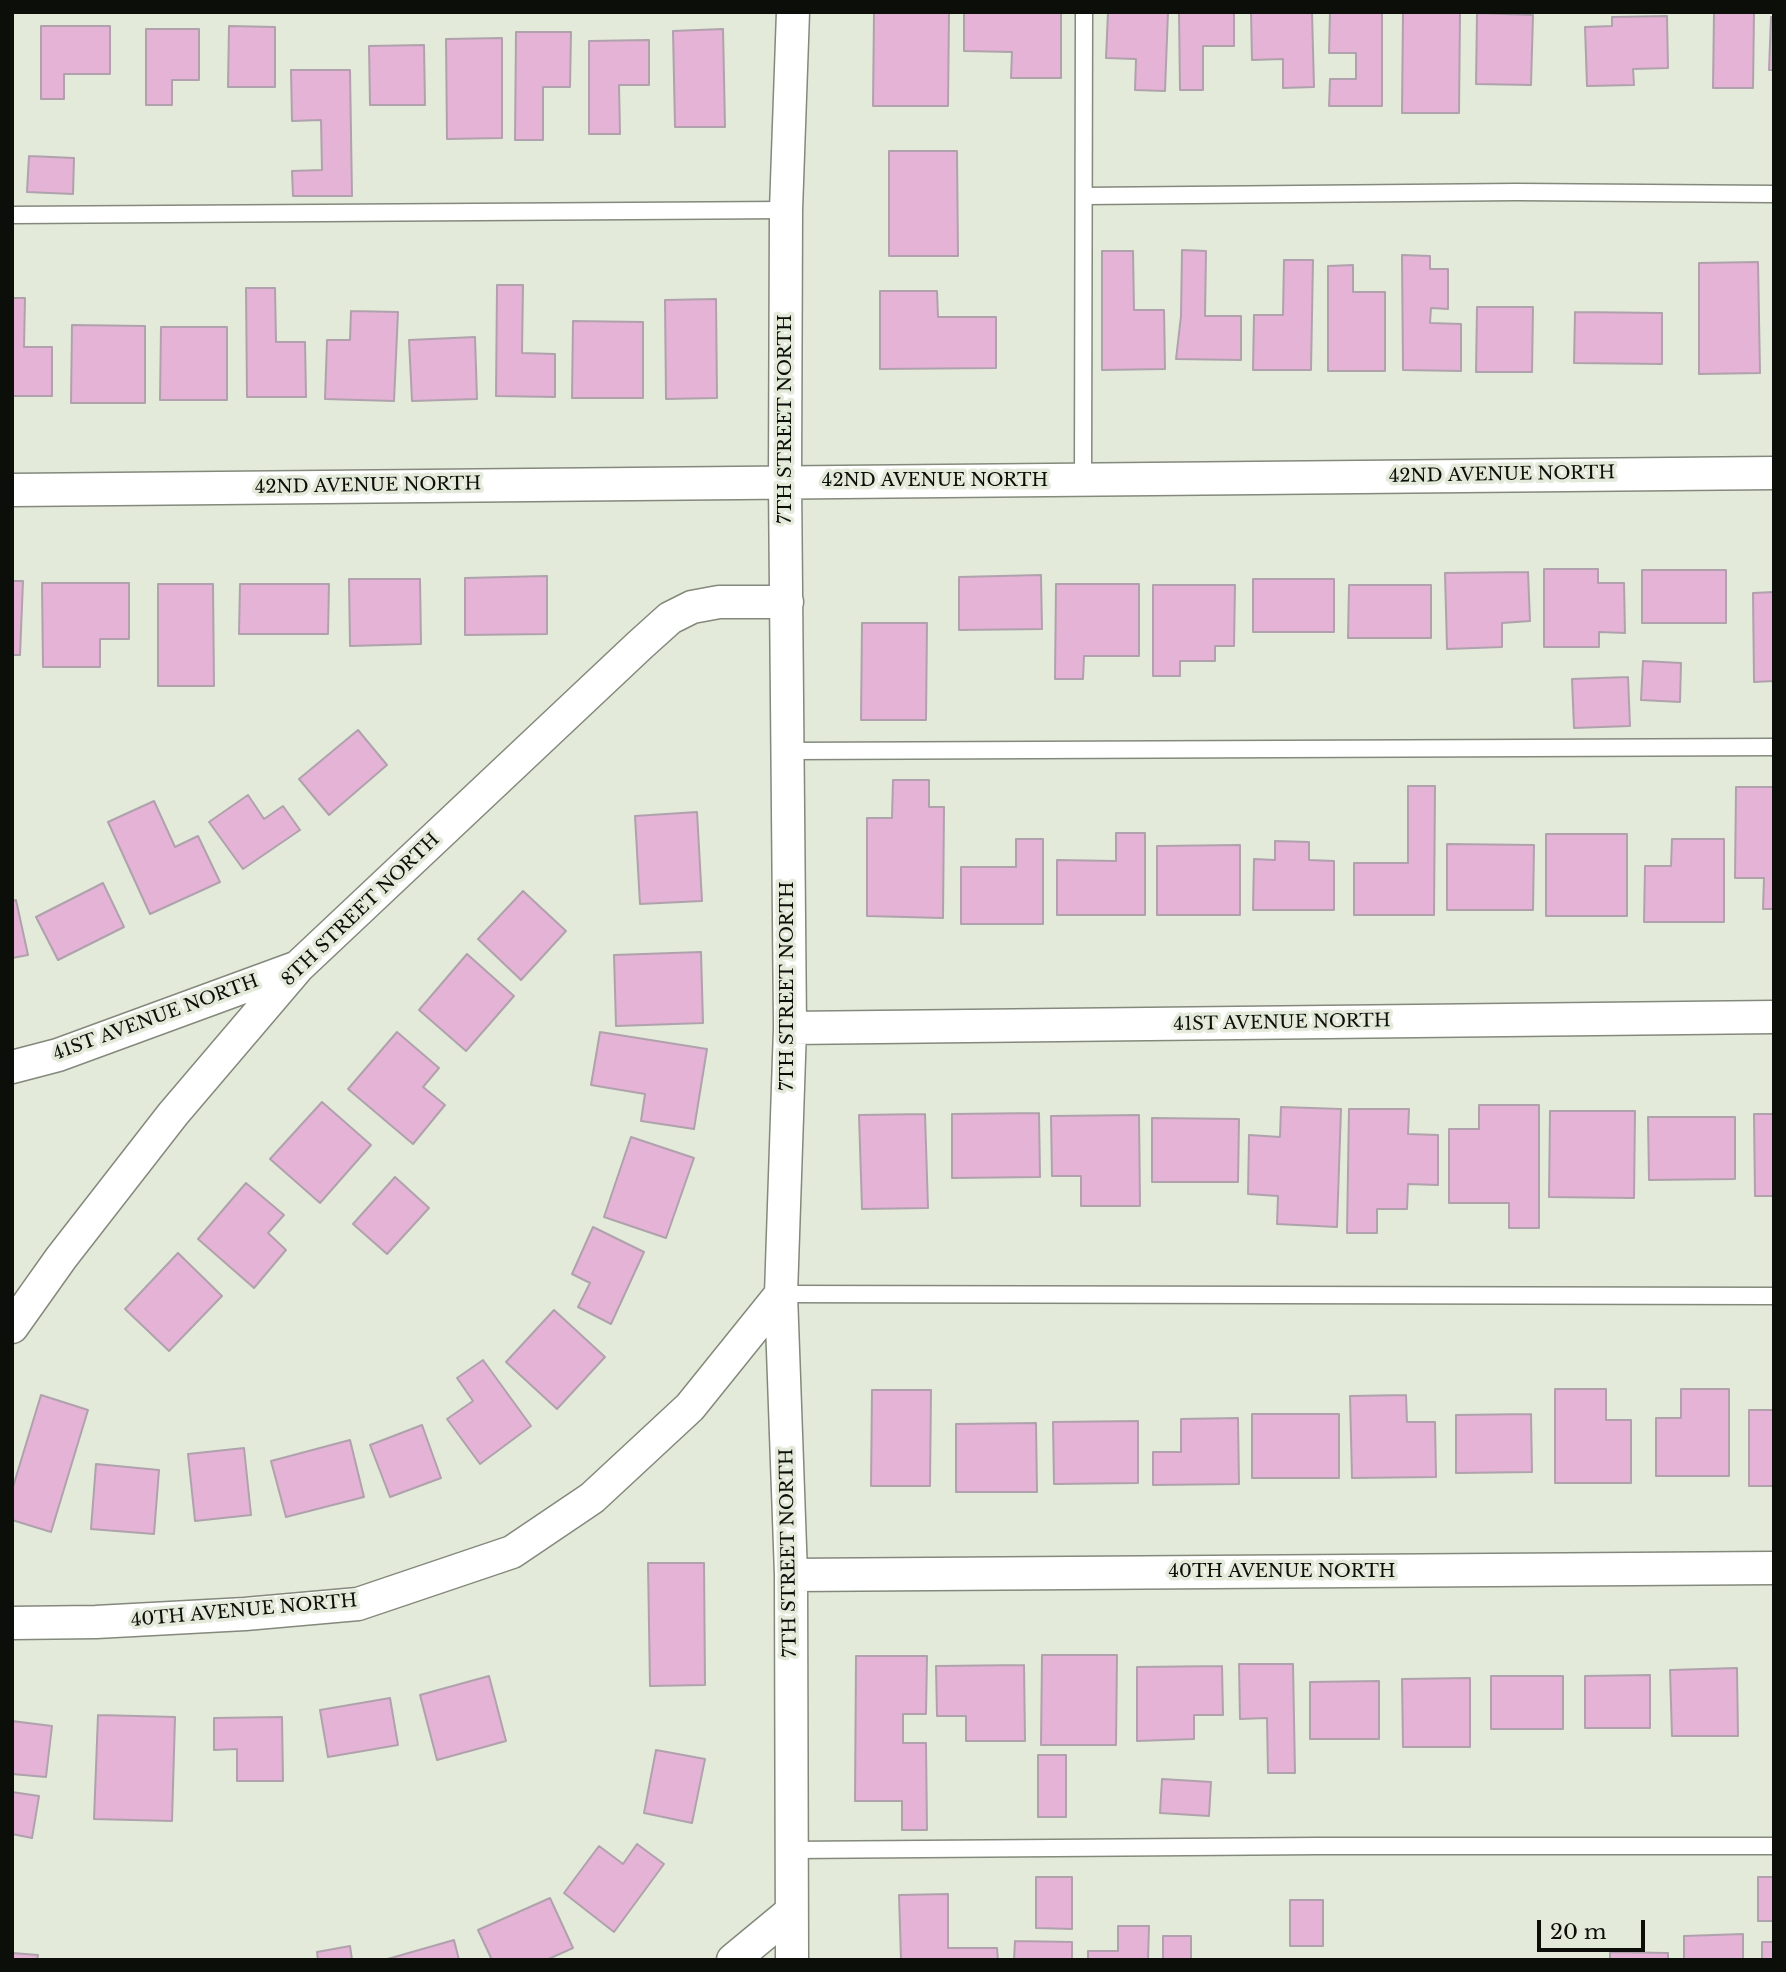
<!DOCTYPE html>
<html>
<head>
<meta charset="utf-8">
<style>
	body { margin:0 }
	#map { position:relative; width:1786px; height:1972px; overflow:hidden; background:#e3eada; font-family:"Libre Baskerville",serif }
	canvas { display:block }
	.frame { position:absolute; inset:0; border:14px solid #0c0e09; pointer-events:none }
	.scale { position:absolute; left:1537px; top:1920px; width:108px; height:32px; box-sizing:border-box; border:4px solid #0c0e09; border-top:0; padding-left:9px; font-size:21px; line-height:24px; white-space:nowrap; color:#0c0e09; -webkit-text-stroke:5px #e3eada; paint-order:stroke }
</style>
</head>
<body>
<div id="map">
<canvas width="1786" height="1972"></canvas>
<div class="frame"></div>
<div class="scale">20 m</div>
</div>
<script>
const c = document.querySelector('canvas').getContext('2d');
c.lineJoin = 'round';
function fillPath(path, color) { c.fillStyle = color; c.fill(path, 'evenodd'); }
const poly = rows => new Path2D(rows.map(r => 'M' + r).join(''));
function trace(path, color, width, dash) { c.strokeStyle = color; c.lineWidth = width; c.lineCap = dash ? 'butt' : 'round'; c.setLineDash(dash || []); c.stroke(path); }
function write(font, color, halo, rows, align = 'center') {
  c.font = font + ' "Libre Baskerville",serif'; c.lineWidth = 7; c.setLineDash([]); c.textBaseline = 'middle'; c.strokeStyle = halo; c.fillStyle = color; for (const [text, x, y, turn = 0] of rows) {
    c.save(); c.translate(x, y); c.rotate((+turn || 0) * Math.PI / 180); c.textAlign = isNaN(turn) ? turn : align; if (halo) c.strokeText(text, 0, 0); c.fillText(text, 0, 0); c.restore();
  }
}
const building = poly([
	[874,12,949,12,948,106,873,106,874,12],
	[964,12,1061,12,1061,78,1011,78,1012,52,964,51,964,12],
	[1108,12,1168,12,1165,91,1135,90,1136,59,1106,58,1108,12],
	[1179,12,1234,12,1234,46,1203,46,1203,90,1180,90,1179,12],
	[1251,12,1312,12,1314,87,1283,88,1283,59,1252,60,1251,12],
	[1330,12,1382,12,1382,106,1329,106,1330,79,1356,79,1356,53,1329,53,1330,12],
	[1403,12,1460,12,1459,113,1402,113,1403,12],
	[1714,12,1754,12,1753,88,1713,88,1714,12],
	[1477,13,1533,15,1531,85,1476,84,1477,13],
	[1667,16,1668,68,1633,69,1634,85,1587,86,1585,27,1612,26,1612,17,1667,16],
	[1771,17,1774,17,1774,70,1769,70,1771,17],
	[41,26,110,26,110,74,64,74,64,99,41,99,41,26],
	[229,26,275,27,275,87,228,87,229,26],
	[146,29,199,29,199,80,172,80,172,105,146,105,146,29],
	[723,29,725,127,675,127,673,31,723,29],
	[516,32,571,32,570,87,543,87,543,140,515,140,516,32],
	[502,38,502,138,447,139,446,39,502,38],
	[649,40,649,85,619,85,620,134,589,134,589,41,649,40],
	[424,45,425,105,370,105,369,46,424,45],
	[291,70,350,70,352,196,293,196,292,171,322,170,321,120,292,121,291,70],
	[889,151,957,151,958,256,889,256,889,151],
	[29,156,74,158,73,194,27,192,29,156],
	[1182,250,1206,251,1205,316,1241,316,1241,360,1176,359,1181,316,1182,250],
	[1102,251,1133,251,1134,310,1164,310,1165,369,1102,370,1102,251],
	[1402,255,1430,256,1430,269,1448,269,1448,309,1431,308,1430,323,1461,324,1461,371,1403,370,1402,255],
	[1284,260,1313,260,1311,370,1253,370,1254,315,1283,315,1284,260],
	[1758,262,1760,373,1699,374,1699,263,1758,262],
	[1353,265,1353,292,1385,292,1385,371,1328,371,1328,266,1353,265],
	[497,285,523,285,522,353,555,354,555,397,496,396,497,285],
	[246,288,275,288,276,342,305,342,306,397,247,397,246,288],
	[880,291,937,291,938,317,996,317,996,368,880,369,880,291],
	[12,298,25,298,24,347,52,347,52,396,12,396,12,298],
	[716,299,717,398,666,399,665,300,716,299],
	[1477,307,1533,307,1532,372,1476,372,1477,307],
	[351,311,398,312,394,401,325,399,327,340,350,340,351,311],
	[1575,312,1662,313,1662,364,1574,363,1575,312],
	[573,321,643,322,643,398,572,398,573,321],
	[72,325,145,326,145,403,71,403,72,325],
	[161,327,227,327,227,400,160,400,161,327],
	[475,337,477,399,412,401,409,340,475,337],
	[1544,569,1598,569,1598,583,1624,583,1625,633,1599,632,1599,647,1544,647,1544,569],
	[1642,570,1726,570,1726,623,1642,623,1642,570],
	[1528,572,1530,621,1502,623,1502,647,1447,649,1445,573,1528,572],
	[1041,575,1042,629,959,630,959,577,1041,575],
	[547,576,547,634,465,635,465,578,547,576],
	[349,579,420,579,421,644,350,646,349,579],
	[1253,579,1334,579,1334,632,1253,632,1253,579],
	[12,581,23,581,20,655,12,655,12,581],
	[42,583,129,583,129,639,100,639,100,667,43,667,42,583],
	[158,584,213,584,214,686,158,686,158,584],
	[240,584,329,584,328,634,239,634,240,584],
	[1056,584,1139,584,1139,656,1084,656,1083,679,1055,679,1056,584],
	[1153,585,1235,585,1234,646,1215,646,1215,661,1180,661,1180,676,1153,676,1153,585],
	[1349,585,1431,585,1431,638,1348,638,1349,585],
	[1774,592,1774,681,1754,682,1753,593,1774,592],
	[862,623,927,623,926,720,861,720,862,623],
	[1643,661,1681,663,1680,702,1641,700,1643,661],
	[1628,677,1630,726,1574,728,1572,679,1628,677],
	[358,730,387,765,329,815,299,779,358,730],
	[893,780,929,780,929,807,944,807,943,918,867,916,867,818,892,818,893,780],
	[1408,786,1435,786,1434,915,1354,915,1354,863,1408,863,1408,786],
	[1736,787,1774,787,1774,909,1763,909,1764,878,1735,878,1736,787],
	[248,795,264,819,283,806,300,830,243,869,209,822,248,795],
	[154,801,175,847,198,836,220,882,150,914,108,822,154,801],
	[697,812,702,901,640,904,635,816,697,812],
	[1116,833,1145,833,1145,915,1057,915,1057,860,1116,861,1116,833],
	[1546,834,1627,834,1627,916,1546,916,1546,834],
	[1016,839,1043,839,1043,924,961,924,961,867,1016,867,1016,839],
	[1672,839,1724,839,1724,922,1644,922,1645,866,1671,866,1672,839],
	[1275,841,1309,842,1309,860,1334,861,1334,910,1253,910,1254,859,1275,860,1275,841],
	[1447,844,1534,845,1533,910,1447,910,1447,844],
	[1240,845,1240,915,1157,915,1157,846,1240,845],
	[103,883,124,927,58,960,36,917,103,883],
	[523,891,566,931,521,980,478,939,523,891],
	[16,900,28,955,12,958,12,901,16,900],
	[701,952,703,1023,616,1026,614,955,701,952],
	[467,954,514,996,466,1051,419,1010,467,954],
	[397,1032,439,1068,423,1087,445,1105,413,1144,348,1089,397,1032],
	[600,1032,707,1049,694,1129,641,1121,645,1094,591,1085,600,1032],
	[322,1102,371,1145,320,1203,270,1159,322,1102],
	[1479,1105,1539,1105,1539,1228,1509,1228,1509,1203,1449,1203,1449,1129,1479,1129,1479,1105],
	[1281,1107,1341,1109,1337,1227,1277,1224,1278,1196,1248,1194,1249,1135,1280,1137,1281,1107],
	[1349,1109,1409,1109,1408,1134,1438,1135,1438,1185,1408,1184,1407,1209,1377,1209,1377,1233,1347,1233,1349,1109],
	[1550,1111,1635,1111,1634,1198,1549,1197,1550,1111],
	[1039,1113,1040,1177,952,1178,952,1114,1039,1113],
	[925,1114,928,1208,862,1209,859,1115,925,1114],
	[1754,1114,1774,1114,1774,1196,1755,1196,1754,1114],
	[1139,1115,1140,1206,1081,1206,1081,1176,1052,1176,1051,1116,1139,1115],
	[1648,1117,1735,1117,1735,1179,1649,1180,1648,1117],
	[1152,1118,1239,1119,1238,1182,1152,1182,1152,1118],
	[631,1137,694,1158,666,1238,604,1217,631,1137],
	[395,1177,429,1208,387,1254,353,1224,395,1177],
	[246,1183,284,1215,268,1233,286,1250,254,1288,198,1239,246,1183],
	[593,1227,644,1252,611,1324,578,1307,590,1283,572,1274,593,1227],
	[178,1253,222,1296,169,1351,125,1309,178,1253],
	[554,1310,605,1357,557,1409,506,1362,554,1310],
	[483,1360,531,1426,480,1464,447,1419,473,1401,457,1378,483,1360],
	[1555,1389,1606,1389,1606,1420,1631,1420,1631,1483,1555,1483,1555,1389],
	[1681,1389,1729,1389,1729,1476,1656,1476,1656,1418,1681,1418,1681,1389],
	[872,1390,931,1390,930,1486,871,1486,872,1390],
	[41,1395,88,1410,51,1532,12,1520,12,1490,41,1395],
	[1406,1395,1407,1422,1435,1422,1436,1477,1352,1478,1350,1396,1406,1395],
	[1749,1410,1774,1410,1774,1486,1749,1486,1749,1410],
	[1252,1414,1339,1414,1339,1478,1252,1478,1252,1414],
	[1531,1414,1532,1472,1456,1473,1456,1415,1531,1414],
	[1238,1418,1239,1484,1153,1485,1153,1452,1181,1452,1181,1419,1238,1418],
	[1138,1421,1138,1483,1054,1484,1053,1422,1138,1421],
	[1036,1423,1037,1492,956,1492,956,1424,1036,1423],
	[422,1425,441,1478,390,1497,370,1445,422,1425],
	[350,1440,364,1497,286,1517,271,1461,350,1440],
	[244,1448,251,1515,195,1521,188,1454,244,1448],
	[96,1464,159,1470,154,1534,91,1529,96,1464],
	[648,1563,704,1563,705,1685,650,1686,648,1563],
	[1042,1655,1117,1655,1116,1745,1041,1745,1042,1655],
	[856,1656,927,1656,926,1714,903,1714,903,1743,926,1743,927,1830,902,1830,902,1801,855,1801,856,1656],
	[1239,1664,1293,1664,1295,1773,1268,1773,1267,1718,1240,1719,1239,1664],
	[1024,1665,1025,1741,966,1741,966,1716,937,1716,936,1666,1024,1665],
	[1222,1666,1223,1715,1194,1715,1194,1739,1137,1741,1137,1667,1222,1666],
	[1737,1668,1738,1736,1672,1736,1670,1670,1737,1668],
	[1650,1675,1650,1728,1585,1728,1585,1676,1650,1675],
	[489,1676,506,1741,437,1760,420,1695,489,1676],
	[1491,1676,1563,1676,1563,1729,1491,1729,1491,1676],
	[1470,1678,1470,1747,1403,1747,1402,1679,1470,1678],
	[1379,1681,1379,1739,1310,1739,1310,1682,1379,1681],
	[390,1698,398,1745,328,1757,320,1710,390,1698],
	[98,1715,175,1717,172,1821,94,1819,98,1715],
	[282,1717,283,1781,237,1781,237,1749,214,1750,214,1718,282,1717],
	[12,1721,52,1726,46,1777,12,1774,12,1721],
	[656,1750,705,1759,692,1823,644,1813,656,1750],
	[1038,1755,1066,1755,1066,1817,1038,1817,1038,1755],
	[1162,1779,1211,1782,1209,1816,1160,1813,1162,1779],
	[12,1792,39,1796,32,1838,12,1834,12,1792],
	[637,1844,664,1864,614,1932,564,1893,599,1846,623,1864,637,1844],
	[1036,1877,1072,1877,1072,1929,1036,1928,1036,1877],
	[1758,1877,1774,1877,1774,1921,1758,1921,1758,1877],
	[948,1894,948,1948,997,1948,998,1960,901,1960,899,1895,948,1894],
	[550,1898,573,1948,546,1960,492,1960,478,1930,550,1898],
	[1290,1900,1323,1900,1323,1946,1290,1946,1290,1900],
	[1118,1926,1149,1926,1148,1960,1088,1960,1088,1951,1118,1951,1118,1926],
	[1743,1934,1743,1960,1684,1960,1684,1936,1743,1934],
	[1163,1936,1191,1936,1191,1959,1218,1960,1163,1960,1163,1936],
	[454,1940,459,1960,384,1960,454,1940],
	[1015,1941,1072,1942,1072,1960,1014,1960,1015,1941],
	[1762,1942,1774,1942,1774,1960,1762,1960,1762,1942],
	[350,1946,352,1960,318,1960,317,1952,350,1946],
	[1610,1952,1668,1953,1668,1960,1610,1960,1610,1952],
	[12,1953,38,1955,37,1960,12,1960,12,1953]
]);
fillPath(building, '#e4b3d6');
trace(building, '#b0a2ac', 2);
const lane = poly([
	[1084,196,1517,192,1774,194],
	[12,215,786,210],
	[1083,479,1084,12],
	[789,751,1774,747],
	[781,1294,1774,1296],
	[791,1850,1319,1846,1774,1846]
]);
const street = poly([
	[12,490,1774,473],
	[790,1028,1774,1017],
	[12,1067,58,1055,298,967],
	[12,1327,61,1258,173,1114,299,966,640,645,670,618,692,607,719,602,787,602],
	[791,1575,1774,1568],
	[12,1623,96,1622,245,1614,358,1604,512,1552,592,1498,690,1407,781,1294],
	[733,1960,791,1912],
	[792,1960,791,1575,781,1294,790,1028,785,482,786,210,793,12]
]);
trace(lane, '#83897b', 19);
trace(street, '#83897b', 35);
trace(lane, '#fff', 16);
trace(street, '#fff', 32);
write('18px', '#0c0e09', '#e3eada', [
	["7TH STREET NORTH",786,419,-90],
	["42ND AVENUE NORTH",1502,475,-1],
	["42ND AVENUE NORTH",935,481],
	["42ND AVENUE NORTH",368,486,-1],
	["8TH STREET NORTH",361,910,-44],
	["7TH STREET NORTH",788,986,-90],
	["41ST AVENUE NORTH",156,1018,-20],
	["41ST AVENUE NORTH",1282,1023,-1],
	["7TH STREET NORTH",789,1553,-91],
	["40TH AVENUE NORTH",1282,1572],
	["40TH AVENUE NORTH",244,1611,-5]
]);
</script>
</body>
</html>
